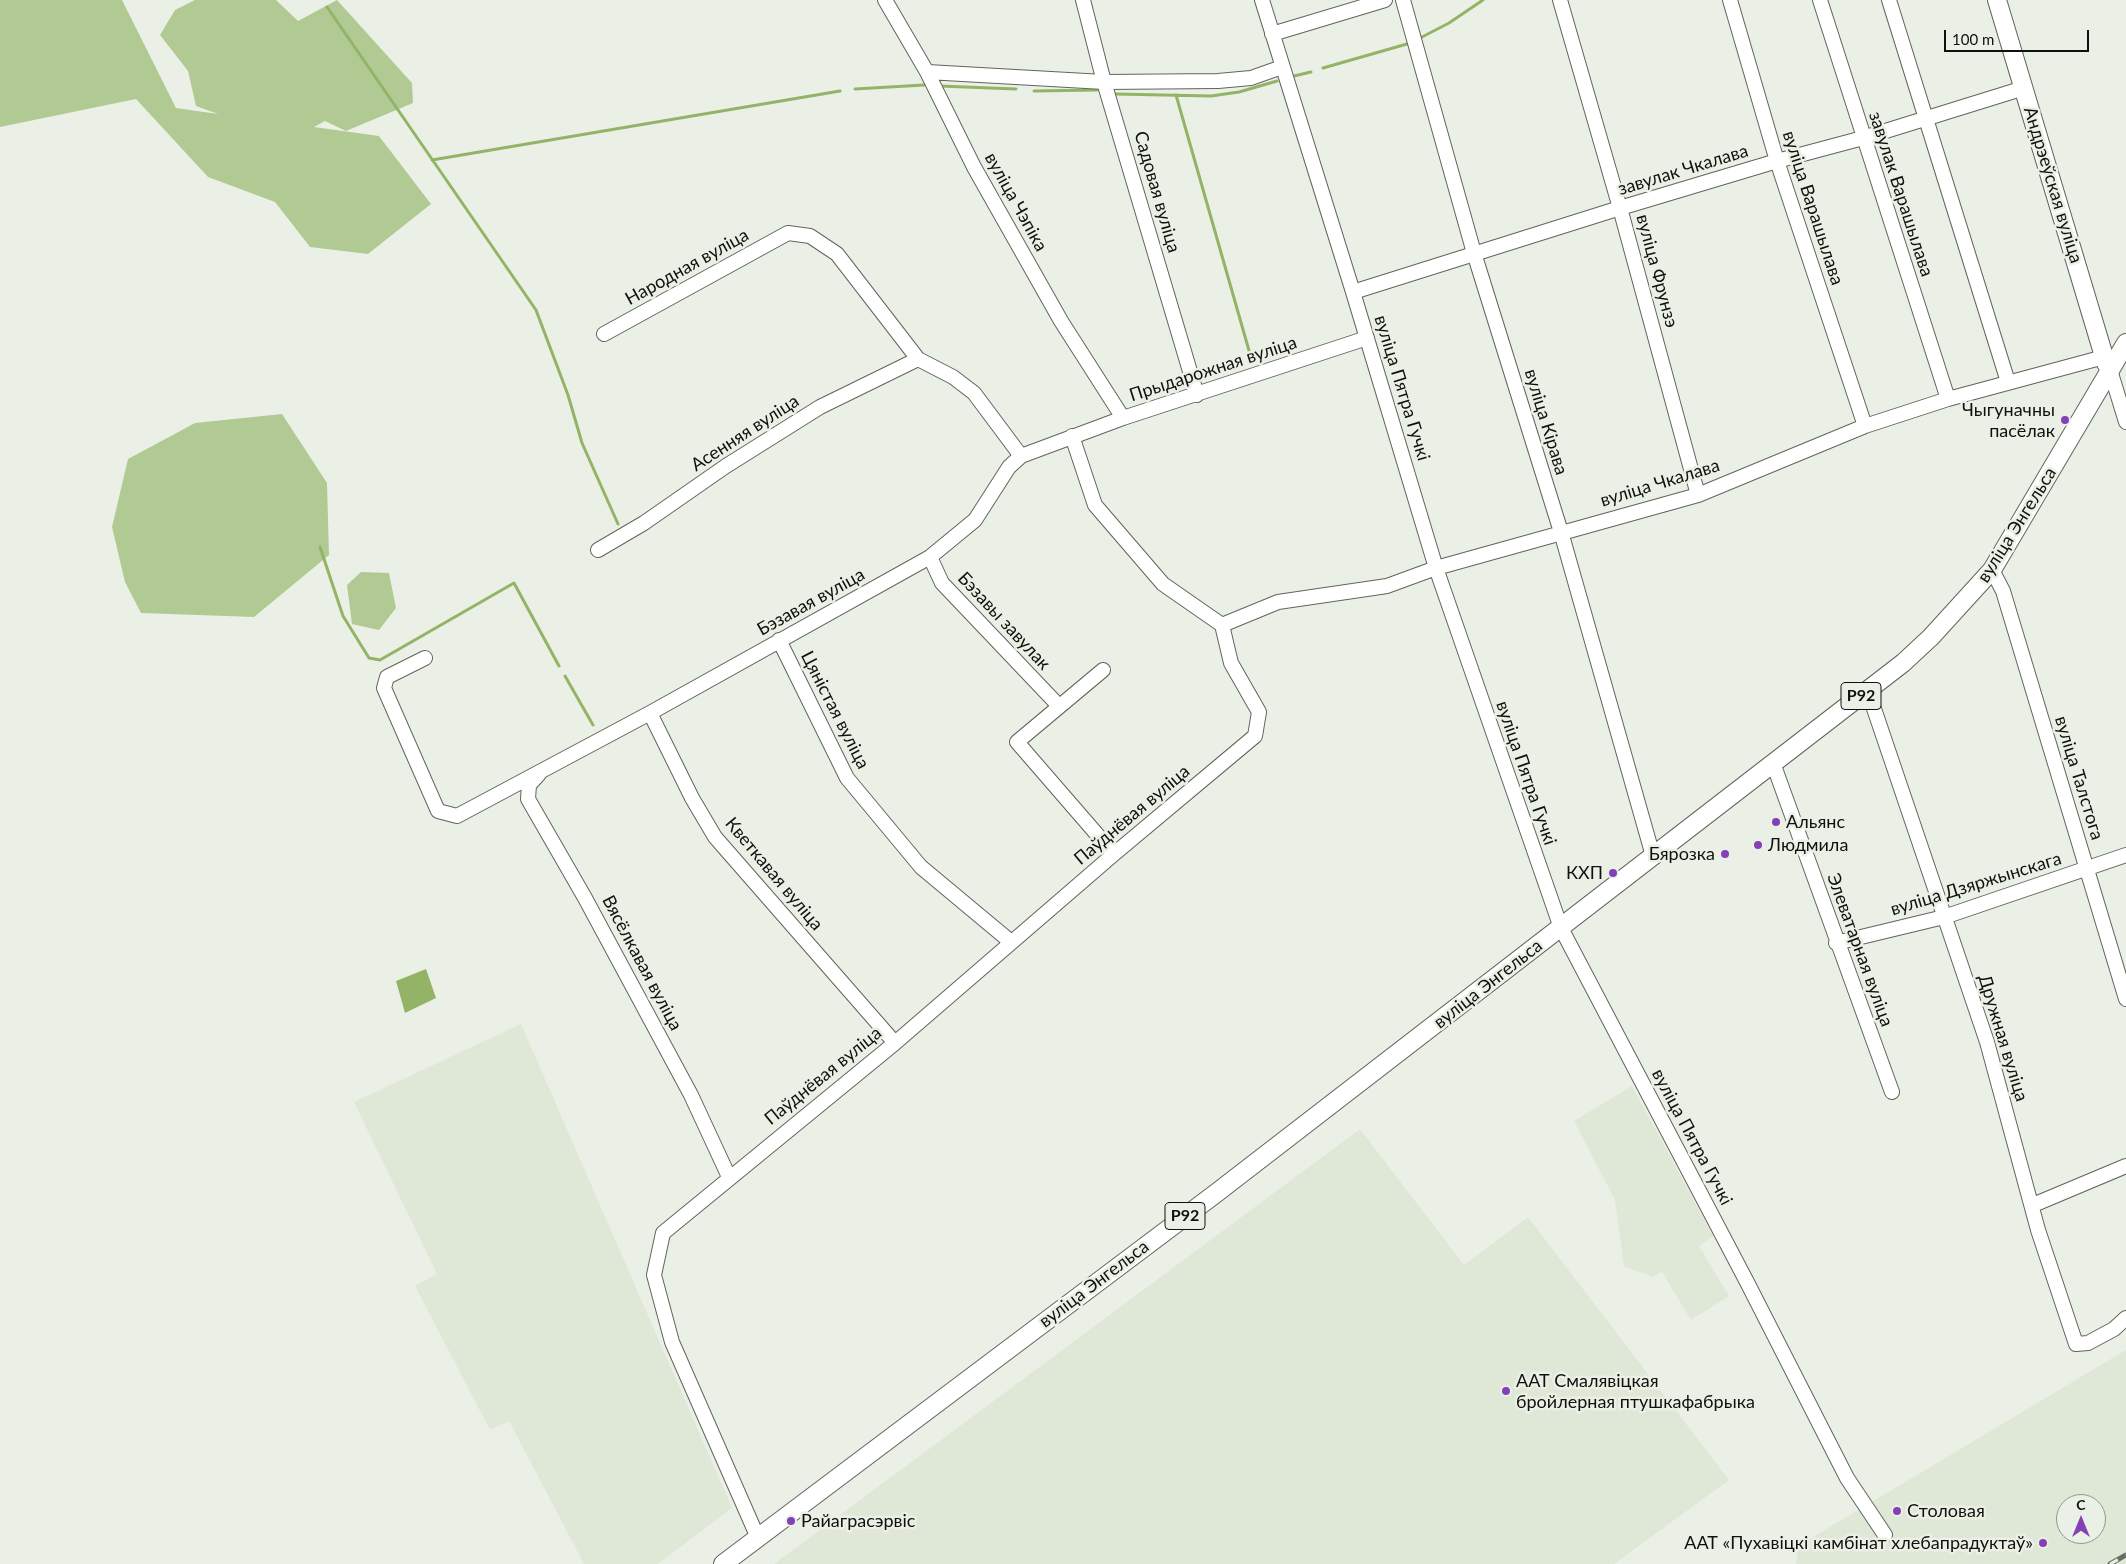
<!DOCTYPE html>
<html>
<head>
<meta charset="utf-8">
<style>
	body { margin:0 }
	#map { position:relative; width:2126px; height:1564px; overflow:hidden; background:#ebf0e6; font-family:Lato,sans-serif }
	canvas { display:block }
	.north { position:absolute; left:2056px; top:1494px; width:50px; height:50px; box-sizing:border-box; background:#ebf0e6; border:1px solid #939790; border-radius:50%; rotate:0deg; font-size:14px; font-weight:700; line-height:20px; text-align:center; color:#0f110e }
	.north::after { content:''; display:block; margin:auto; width:18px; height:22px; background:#8441b5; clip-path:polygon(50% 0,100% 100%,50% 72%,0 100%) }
	.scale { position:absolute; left:1944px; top:30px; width:145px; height:22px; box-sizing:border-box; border:2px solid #0f110e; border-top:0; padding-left:6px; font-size:15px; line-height:18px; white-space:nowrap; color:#0f110e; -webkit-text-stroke:4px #ebf0e6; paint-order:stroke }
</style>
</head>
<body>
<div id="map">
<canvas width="2126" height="1564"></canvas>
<div class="north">С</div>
<div class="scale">100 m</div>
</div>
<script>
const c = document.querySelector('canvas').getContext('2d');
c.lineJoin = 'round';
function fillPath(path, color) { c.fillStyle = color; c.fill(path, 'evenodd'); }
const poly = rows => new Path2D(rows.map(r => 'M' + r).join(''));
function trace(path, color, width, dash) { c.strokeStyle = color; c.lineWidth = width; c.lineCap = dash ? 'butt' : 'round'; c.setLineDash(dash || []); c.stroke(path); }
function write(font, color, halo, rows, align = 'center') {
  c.font = font + ' Lato,sans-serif'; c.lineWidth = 5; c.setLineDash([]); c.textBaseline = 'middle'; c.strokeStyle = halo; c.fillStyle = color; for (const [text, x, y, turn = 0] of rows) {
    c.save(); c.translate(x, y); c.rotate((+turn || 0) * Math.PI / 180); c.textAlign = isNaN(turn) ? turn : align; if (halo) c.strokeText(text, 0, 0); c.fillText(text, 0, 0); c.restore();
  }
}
fillPath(poly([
	[521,1024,732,1508,658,1564,584,1564,509,1421,490,1430,415,1286,437,1274,354,1102],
	[1632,1086,1713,1236,1699,1246,1729,1296,1691,1320,1662,1272,1653,1277,1624,1266,1615,1200,1574,1121],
	[1360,1129,1464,1265,1528,1217,1729,1480,1614,1564,774,1564],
	[2126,1350,2126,1564,1796,1564,1798,1546],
	[2066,1504,2096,1504,2096,1534,2066,1534]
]), '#dfe7d6');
fillPath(poly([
	[0,0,122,0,176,108,218,114,196,106,188,71,160,35,175,10,195,0,276,0,298,21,337,0,412,83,413,103,346,131,325,121,314,127,379,136,431,204,368,254,310,247,275,202,208,177,136,99,0,127],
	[282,414,327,483,329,555,254,617,141,613,125,582,112,527,128,459,195,423],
	[361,572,389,573,396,608,379,630,352,624,347,585]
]), '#b1ca94');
fillPath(poly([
	[426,969,436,998,405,1013,396,981]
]), '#93b467');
trace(poly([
	[327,7,536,310,568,395,582,443,618,524],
	[1422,37,1449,23,1483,0],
	[1323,68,1407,44],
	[1294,76,1311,72],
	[939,86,1016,89],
	[855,89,924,85],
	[1034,91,1097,90],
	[1115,94,1211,96,1239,92,1277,81],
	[1176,95,1252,361],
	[432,160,840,91],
	[320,547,343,616,369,658,380,660,514,583,559,666],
	[565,676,593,725]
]), '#93b467', 3);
const minor = poly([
	[885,0,927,72,974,167,1061,321,1123,418],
	[1083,0,1104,82,1197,395],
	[1262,0,1353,292,1436,568,1561,928,1748,1284,1847,1478,1885,1535],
	[1403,0,1474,253,1561,532,1653,856],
	[1560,0,1620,208,1698,495],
	[1730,0,1777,161,1865,426],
	[1820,0,1948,399],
	[1889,0,2008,382],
	[1272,34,1385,0],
	[927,72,1104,82,1218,81,1251,78,1282,67],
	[1353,292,1620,208,1777,161,1863,138,2024,88],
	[604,334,788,233,810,236,837,254,918,359,953,377,974,393,1021,456],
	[2110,370,2126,422],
	[598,550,644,523,726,466,820,407,918,359],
	[930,557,942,583,1059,706],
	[1992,570,2003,591,2126,999],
	[1222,625,1278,602,1387,586,1436,568,1698,495,1865,426,1948,399,2104,357],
	[779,640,847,778,921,867,1011,942],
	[425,658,387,677,384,688,438,811,457,816,650,713,930,557,975,520,1009,467,1021,456,1123,418,1367,338],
	[1103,670,1017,742,1114,854],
	[1868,691,1987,1042,2038,1230,2076,1344,2088,1343,2114,1329,2126,1318],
	[650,713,692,798,715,837,895,1043],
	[1773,763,1892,1092],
	[539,774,529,785,528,799,585,898,691,1095,729,1177],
	[1836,943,1944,917,2126,855],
	[2033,1205,2126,1166],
	[758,1538,672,1342,654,1275,663,1233,895,1043,1114,854,1255,736,1259,712,1231,663,1222,625,1163,584,1095,505,1072,436]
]);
const major = poly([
	[1997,0,2106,363,2110,370],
	[723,1564,1215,1194,1903,663,1931,637,1992,570,2126,343]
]);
trace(minor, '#61655c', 16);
trace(major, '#61655c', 20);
trace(minor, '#fff', 14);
trace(major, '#fff', 18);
const rail = poly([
	[2110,1564,2126,1555]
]);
trace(rail, '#686c66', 5);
trace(rail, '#ebf0e6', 3, [9]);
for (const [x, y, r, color] of [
	[2065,420,5,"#8441b5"],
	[1776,822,5,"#8441b5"],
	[1758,845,5,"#8441b5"],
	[1725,854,5,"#8441b5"],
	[1613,873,5,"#8441b5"],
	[1506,1391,5,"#8441b5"],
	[1897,1511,5,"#8441b5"],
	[791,1521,5,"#8441b5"],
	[2043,1543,5,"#8441b5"]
]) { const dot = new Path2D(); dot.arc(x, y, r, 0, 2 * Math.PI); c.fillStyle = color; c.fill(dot); trace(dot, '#ebf0e6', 2); }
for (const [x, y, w] of [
	[1861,696,40],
	[1185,1216,40]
]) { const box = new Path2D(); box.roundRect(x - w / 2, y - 13.5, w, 27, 4); c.fillStyle = '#ebf0e6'; c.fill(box); trace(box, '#0f110e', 1); }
write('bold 16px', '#0f110e', null, [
	["Р92",1861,696],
	["Р92",1185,1216]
]);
write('18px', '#0f110e', '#ebf0e6', [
	["завулак Чкалава",1683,170,-17],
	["Андрэеўская вуліца",2053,185,73],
	["Садовая вуліца",1157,192,74],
	["завулак Варашылава",1901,194,72],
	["вуліца Чэпіка",1016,202,61],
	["вуліца Варашылава",1813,208,72],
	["Народная вуліца",687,267,-29],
	["вуліца Фрунзэ",1657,271,75],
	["Прыдарожная вуліца",1213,369,-18],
	["вуліца Пятра Гучкі",1402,388,73],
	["вуліца Кірава",1546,422,73],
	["Асенняя вуліца",745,433,-33],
	["вуліца Чкалава",1660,483,-17],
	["вуліца Энгельса",2017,525,-58],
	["Бэзавая вуліца",811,602,-29],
	["Бэзавы завулак",1004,621,47],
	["Цяністая вуліца",835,710,63],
	["вуліца Пятра Гучкі",1526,773,71],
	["вуліца Талстога",2079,778,73],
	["Паўднёвая вуліца",1132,815,-40],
	["Кветкавая вуліца",774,874,50],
	["вуліца Дзяржынскага",1976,884,-17],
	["Элеватарная вуліца",1860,950,70],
	["Вясёлкавая вуліца",642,963,62],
	["вуліца Энгельса",1488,984,-38],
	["Дружная вуліца",2003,1038,73],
	["Паўднёвая вуліца",823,1076,-39],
	["вуліца Пятра Гучкі",1692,1137,62],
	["вуліца Энгельса",1094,1284,-37]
]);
write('18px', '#0f110e', '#ebf0e6', [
	["Чыгуначны",2055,410,"right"],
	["пасёлак",2055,431,"right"],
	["Альянс",1786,822],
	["Людмила",1768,845],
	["Бярозка",1715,854,"right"],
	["КХП",1603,873,"right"],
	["ААТ Смалявіцкая",1516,1381],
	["бройлерная птушкафабрыка",1516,1402],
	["Столовая",1907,1511],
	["Райаграсэрвіс",801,1521],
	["ААТ «Пухавіцкі камбінат хлебапрадуктаў»",2033,1543,"right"]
], 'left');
</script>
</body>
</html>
